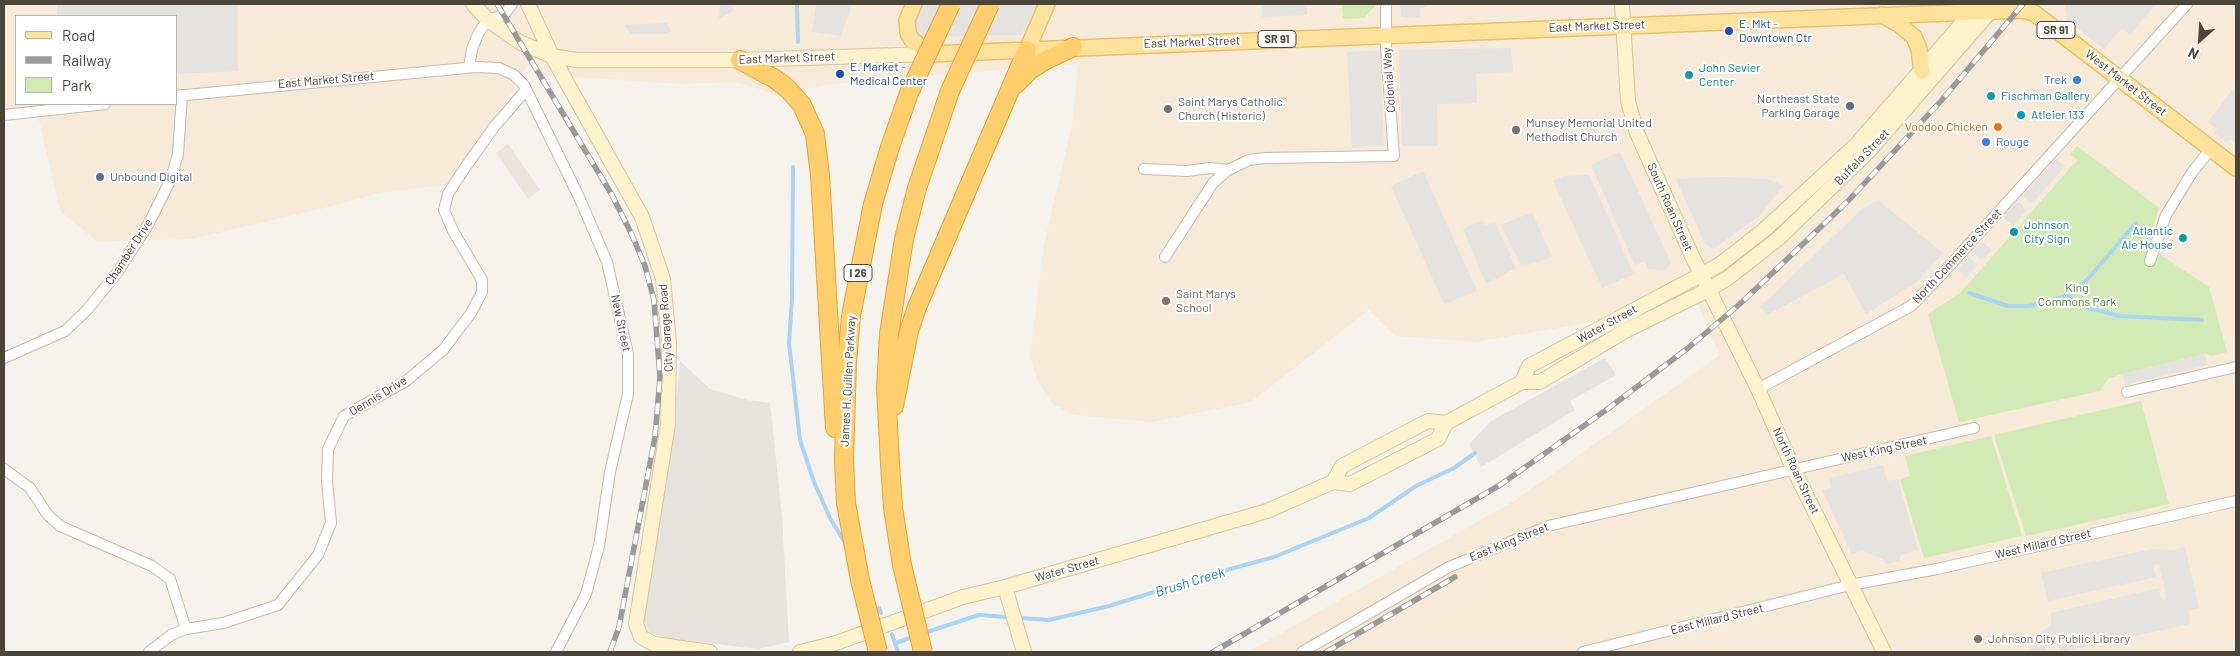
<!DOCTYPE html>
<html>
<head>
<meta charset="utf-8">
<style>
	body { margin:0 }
	#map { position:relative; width:2240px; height:656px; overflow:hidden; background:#f6f3ec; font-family:Barlow,sans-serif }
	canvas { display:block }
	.frame { position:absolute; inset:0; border:5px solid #4b4439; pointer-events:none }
	.legend { position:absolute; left:15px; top:15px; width:162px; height:90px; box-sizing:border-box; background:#fff; border:1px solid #b7b4b0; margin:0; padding:6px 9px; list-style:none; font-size:15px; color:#4b4439 }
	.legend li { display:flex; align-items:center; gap:10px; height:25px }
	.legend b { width:25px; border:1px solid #b7b4b0 }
	.north { position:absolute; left:2175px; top:15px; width:50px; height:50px; -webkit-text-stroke:4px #fff; paint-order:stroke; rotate:206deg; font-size:14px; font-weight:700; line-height:20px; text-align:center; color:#4b4439 }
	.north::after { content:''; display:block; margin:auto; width:18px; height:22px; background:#4b4439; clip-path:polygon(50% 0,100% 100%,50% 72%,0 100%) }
</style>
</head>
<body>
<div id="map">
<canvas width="2240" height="656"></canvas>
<div class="frame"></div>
<ul class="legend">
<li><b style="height:6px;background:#ffe39c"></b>Road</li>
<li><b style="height:6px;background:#9a9a9a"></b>Railway</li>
<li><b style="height:14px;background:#d2eab5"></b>Park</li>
</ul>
<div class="north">N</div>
</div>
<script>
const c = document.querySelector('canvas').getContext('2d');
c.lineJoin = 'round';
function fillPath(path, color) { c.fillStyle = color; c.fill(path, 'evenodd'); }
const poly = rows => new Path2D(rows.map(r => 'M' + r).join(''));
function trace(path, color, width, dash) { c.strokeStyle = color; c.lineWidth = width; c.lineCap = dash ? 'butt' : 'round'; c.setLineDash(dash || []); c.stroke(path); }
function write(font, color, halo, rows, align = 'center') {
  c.font = font + ' Barlow,sans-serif'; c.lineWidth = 4; c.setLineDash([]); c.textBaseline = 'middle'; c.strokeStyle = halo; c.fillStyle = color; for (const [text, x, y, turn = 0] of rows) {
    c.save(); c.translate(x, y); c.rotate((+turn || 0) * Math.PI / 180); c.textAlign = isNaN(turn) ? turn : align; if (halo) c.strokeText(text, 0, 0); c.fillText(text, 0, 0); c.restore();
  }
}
fillPath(poly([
	[508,144,540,190,528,199,496,153]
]), '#eae5da');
fillPath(poly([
	[4,4,2236,4,2236,652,1248,652,1514,501,1720,355,1688,283,1623,317,1475,342,1395,336,1369,310,1251,402,1152,422,1074,415,1053,404,1039,383,1030,357,1044,245,1072,125,1078,64,893,78,826,85,774,96,755,87,734,82,682,84,545,75,527,66,512,93,446,185,383,192,324,208,191,239,98,242,60,211,36,106,4,110],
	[16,16,176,16,176,104,16,104]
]), '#f7ead8');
fillPath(poly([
	[680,361,710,389,747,400,770,403,782,516,789,642,758,649,665,638,649,632,643,617,672,448]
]), '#e6e2dd');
fillPath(poly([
	[1342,4,1374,4,1375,6,1364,18,1343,19],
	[2077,146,2159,208,2149,241,2162,256,2209,287,2227,352,2212,356,2205,354,2122,374,2108,379,2100,391,1959,422,1928,314,1960,293,2073,165,2078,160,2070,154],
	[2141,401,2169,504,2026,536,1994,435],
	[1991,436,2022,536,1924,558,1900,479,1910,476,1905,456]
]), '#d2eab5');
fillPath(poly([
	[57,4,238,4,238,71,176,74,176,16,57,16],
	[720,4,732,4,733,11,719,19],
	[816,4,852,4,841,36,812,32],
	[921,4,1039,4,1021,35,917,37,914,18],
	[1262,4,1307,4,1307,15,1262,17],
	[1400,4,1426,4,1427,7,1420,8,1420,18,1401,17],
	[2065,4,2156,4,2130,35,2122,28,2104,49,2067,20],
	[666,23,671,31,666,34,631,34,624,25],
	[1511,48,1513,72,1476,74,1477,103,1437,104,1438,146,1402,146,1399,50],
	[1380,51,1384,145,1352,147,1347,52],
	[2236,85,2236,143,2231,139,2226,142,2214,133,2217,129,2208,122],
	[1620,152,1671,263,1666,270,1648,269,1645,261,1635,265,1591,165],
	[2056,159,2065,166,2032,204,2023,196],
	[1423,171,1477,291,1444,304,1391,186],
	[1589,175,1634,274,1602,288,1553,181,1563,176],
	[1721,177,1769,179,1783,186,1758,217,1713,249,1705,244,1676,179],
	[1878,200,1943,253,1918,281,1866,314,1844,274,1767,315,1760,307,1860,211],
	[2018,201,2027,210,2013,226,2003,217],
	[1532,212,1552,257,1522,267,1501,225],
	[1482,220,1485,225,1495,223,1516,268,1486,284,1463,229],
	[1982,242,1992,250,1982,260,1973,252],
	[1968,257,1978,265,1966,278,1957,270],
	[2205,354,2208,365,2125,385,2122,374],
	[1605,358,1616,375,1570,401,1575,410,1481,467,1469,444,1491,421],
	[1883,465,1887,481,1898,479,1918,550,1901,555,1900,561,1886,564,1883,559,1862,551,1852,554,1822,490,1832,487,1829,478],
	[2185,547,2199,608,2189,611,2190,624,2061,652,2056,640,2048,645,2044,652,2029,652,2038,633,2051,626,2051,613,2159,588,2161,599,2164,601,2167,598,2159,565,2156,564,2153,566,2156,577,2048,601,2041,573,2152,549,2173,550]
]), '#e5e3e0');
trace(poly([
	[797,4,798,42],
	[793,167,792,299,789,343,800,440,814,482,830,518,847,546],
	[1969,293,2008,306,2029,306,2068,296,2086,281,2136,223],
	[2068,296,2082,306,2119,316,2202,320],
	[879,608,881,613],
	[924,633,979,615,1049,620,1109,606,1212,574,1274,557,1369,518,1416,486,1454,468,1475,453],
	[892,634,898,652],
	[896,643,915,636]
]), '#a9d4f2', 4);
const street = poly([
	[469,67,472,49,479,32,488,20,504,15,512,4],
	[176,96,476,67,499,68,514,75,524,85,579,197,607,262,628,354,628,394,610,472,599,546,586,594,556,652],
	[4,115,105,104],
	[1144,169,1187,171,1210,168,1228,170],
	[1165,257,1213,183,1228,170,1249,160,1265,158,1394,156,1386,47,1386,4],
	[2150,261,2166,215,2193,171,2211,149],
	[4,358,65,331,87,310,117,273,149,223,171,179,178,154,182,95],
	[1758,389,1911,306,1942,274,2187,4],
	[2127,392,2236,367],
	[4,469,30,488,47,514,60,526,152,566,170,579,186,629],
	[149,652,171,635,186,629,223,623,278,605,318,555,331,523,327,481,328,449,344,416,406,381,443,350,471,313,482,292,482,280,453,231,444,210,448,194,462,172,494,127,526,90],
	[1302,652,1449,567,1548,526,1974,428],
	[1583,652,1850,585,1937,569,2236,501]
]);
const secondary = poly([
	[473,4,488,20,521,43,552,56,576,60,740,60,930,54],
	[528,4,552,56,642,217,663,279,669,342,668,424,636,624,641,637,654,644,710,652],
	[1622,4,1628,101,1637,133,1692,256,1758,389,1793,468,1884,652],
	[1522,382,1529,366,1719,265,1764,230,1855,146,1979,4],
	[1333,482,1342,466,1428,421,1446,423,1522,382,1540,382,1625,331,1708,290,1728,278,1779,238,1870,150,1995,6],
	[1005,587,1024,652],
	[800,652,836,643,963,597,1005,587,1267,511,1333,482,1350,484,1438,439,1446,423]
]);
const primary = poly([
	[914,4,907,20,908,33,912,40,930,54,2022,10,2034,13,2236,168],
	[1882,15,1900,25,1914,37,1919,49,1922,71],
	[1027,50,1047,4]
]);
const highway = poly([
	[740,60,775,79,788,89,802,105,815,134,820,175,835,428],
	[1015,85,1030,70,1044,61,1073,47],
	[894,406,909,331,917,307,1027,50],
	[902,565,893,508,890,463,886,388,889,334,904,239,917,188,950,91],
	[860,580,846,503,844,460,847,362,851,316,873,204,890,147,909,93]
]);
trace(street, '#c2bbae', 12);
trace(secondary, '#d6c79b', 16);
trace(primary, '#e6c16a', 18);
trace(highway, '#e0a43c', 20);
trace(street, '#fff', 10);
trace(secondary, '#fff3cd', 14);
trace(primary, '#ffe39c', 15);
trace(highway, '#ffcf6e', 18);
const rail = poly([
	[497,4,612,195,632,235,645,266,654,300,660,377,655,437,619,627,610,652],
	[1213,652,1500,485,1609,408,1688,348,1741,303,1848,201,1941,101,2023,4],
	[1326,652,1455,577]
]);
trace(rail, '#9a9a9a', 5.5);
trace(rail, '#fff', 4, [11]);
const highwayBridge = poly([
	[950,91,990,4],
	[909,93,951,4],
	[902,565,923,652],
	[860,580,878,652]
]);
trace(highwayBridge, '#e0a43c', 20, []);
trace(highwayBridge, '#ffcf6e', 18);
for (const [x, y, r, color] of [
	[1729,31,5,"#1a4fb4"],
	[840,74,5,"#1a4fb4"],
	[1689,75,5,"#0f9aa8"],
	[2077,80,5,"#3f7fe0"],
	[1991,96,5,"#0f9aa8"],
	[1850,106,5,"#5c6f8a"],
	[1168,109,5,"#6b7280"],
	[2021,115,5,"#0f9aa8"],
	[1998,127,5,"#e8710a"],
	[1516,130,5,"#6b7280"],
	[1986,142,5,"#3f7fe0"],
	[100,177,5,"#5c6f8a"],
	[2014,232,5,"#0f9aa8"],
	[2183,238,5,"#0f9aa8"],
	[1166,301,5,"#8d6e63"],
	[1978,639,5,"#8d6e63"]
]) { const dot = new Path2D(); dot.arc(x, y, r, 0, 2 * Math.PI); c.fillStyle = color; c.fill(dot); trace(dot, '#fff', 2); }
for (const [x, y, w] of [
	[2056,30,38],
	[1277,39,38],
	[858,273,28]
]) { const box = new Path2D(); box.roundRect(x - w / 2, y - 8.5, w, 17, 4); c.fillStyle = '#fff'; c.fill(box); trace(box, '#4b4439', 1); }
write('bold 11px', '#4b4439', null, [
	["SR 91",2056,30],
	["SR 91",1277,39],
	["I 26",858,273]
]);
write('12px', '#164399', '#fff', [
	["E. Mkt -",1739,24],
	["Downtown Ctr",1739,38],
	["E. Market -",850,67],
	["Medical Center",850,81]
], 'left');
write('12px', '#4b4439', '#fff', [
	["East Market Street",1597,26,-2],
	["East Market Street",1192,42,-2],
	["East Market Street",787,58,-2],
	["East Market Street",326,80,-5],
	["Colonial Way",1389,80,-94],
	["West Market Street",2126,83,38],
	["Buffalo Street",1862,157,-46],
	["South Roan Street",1670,207,66],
	["Chamber Drive",129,252,-57],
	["North Commerce Street",1957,256,-47],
	["New Street",621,323,78],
	["Water Street",1607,324,-29],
	["City Garage Road",666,328,-94],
	["James H. Quillen Parkway",848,381,-87],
	["Dennis Drive",378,396,-31],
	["West King Street",1884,449,-12],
	["North Roan Street",1796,471,65],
	["East King Street",1509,542,-22],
	["West Millard Street",2043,544,-13],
	["Water Street",1067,569,-16],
	["East Millard Street",1717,619,-14]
]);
write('12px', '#0d838f', '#fff', [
	["John Sevier",1699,68],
	["Center",1699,82],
	["Fischman Gallery",2001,96],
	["Atleier 133",2031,115],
	["Johnson",2024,225],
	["City Sign",2024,239],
	["Atlantic",2173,231,"right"],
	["Ale House",2173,245,"right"]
], 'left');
write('12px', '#366cbe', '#fff', [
	["Trek",2067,80],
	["Rouge",1996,142,"left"]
], 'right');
write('12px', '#4e5e75', '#fff', [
	["Northeast State",1840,99],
	["Parking Garage",1840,113],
	["Unbound Digital",110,177,"left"]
], 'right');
write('12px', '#5b616d', '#fff', [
	["Saint Marys Catholic",1178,102],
	["Church (Historic)",1178,116],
	["Munsey Memorial United",1526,123],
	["Methodist Church",1526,137]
], 'left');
write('12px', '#c56008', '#fff', [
	["Voodoo Chicken",1988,127]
], 'right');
write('12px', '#4a7f2a', '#fff', [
	["King",2077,288],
	["Commons Park",2077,302]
]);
write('12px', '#785e54', '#fff', [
	["Saint Marys",1176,294],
	["School",1176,308],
	["Johnson City Public Library",1988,639]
], 'left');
write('italic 14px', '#2e7ab2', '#fff', [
	["Brush Creek",1190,582,-17]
]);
</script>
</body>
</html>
